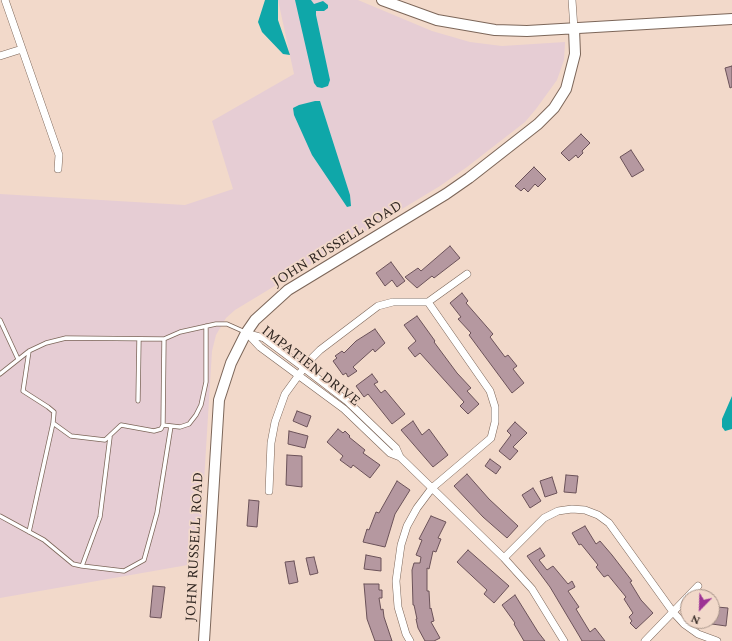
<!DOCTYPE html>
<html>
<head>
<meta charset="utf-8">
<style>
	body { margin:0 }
	#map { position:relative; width:732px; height:641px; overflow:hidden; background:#f2d9ca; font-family:Spectral,serif }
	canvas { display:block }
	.north { position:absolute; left:680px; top:589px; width:40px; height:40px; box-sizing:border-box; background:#f2d9ca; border:1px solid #a59287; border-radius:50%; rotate:203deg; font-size:11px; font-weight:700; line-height:16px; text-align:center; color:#312722 }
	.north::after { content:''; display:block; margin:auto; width:14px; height:18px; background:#9c3294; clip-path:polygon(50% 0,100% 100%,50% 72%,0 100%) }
</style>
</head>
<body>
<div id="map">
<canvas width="732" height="641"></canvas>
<div class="north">N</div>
</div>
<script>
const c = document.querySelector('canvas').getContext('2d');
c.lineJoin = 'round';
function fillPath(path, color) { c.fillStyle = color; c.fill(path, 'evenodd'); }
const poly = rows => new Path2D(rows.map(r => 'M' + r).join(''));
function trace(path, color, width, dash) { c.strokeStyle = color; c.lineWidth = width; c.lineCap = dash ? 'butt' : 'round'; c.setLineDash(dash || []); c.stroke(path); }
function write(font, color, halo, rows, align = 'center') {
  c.font = font + ' Spectral,serif'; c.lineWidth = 3.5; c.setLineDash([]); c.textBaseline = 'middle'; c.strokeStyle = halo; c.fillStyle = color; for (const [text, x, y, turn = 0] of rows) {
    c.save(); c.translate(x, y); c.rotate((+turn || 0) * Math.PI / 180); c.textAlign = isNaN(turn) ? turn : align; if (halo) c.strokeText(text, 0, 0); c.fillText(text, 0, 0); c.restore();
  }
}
fillPath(poly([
	[278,0,358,0,432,31,470,42,502,46,565,42,564,60,557,80,536,109,525,122,467,167,440,186,235,310,226,318,216,335,212,351,199,563,0,598,0,194,185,205,233,189,212,121,294,74]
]), '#e6cdd4');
fillPath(poly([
	[265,0,278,0,278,20,290,55,283,54,262,32,258,22],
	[295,0,311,0,314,4,323,1,328,5,328,8,324,11,316,11,316,15,330,80,328,86,322,88,317,87,314,83],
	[315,101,320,101,350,195,351,206,347,207,312,155,294,115,293,108,299,105],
	[732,396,732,429,725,431,722,427,722,419]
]), '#0fa7a9');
const building = poly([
	[732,66,732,87,730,88,725,68,732,66],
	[581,134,590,143,582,151,583,153,578,158,576,155,569,161,561,153,581,134],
	[631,150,644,170,632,177,620,157,631,150],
	[534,167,546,179,538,187,535,184,528,192,524,188,521,191,515,186,534,167],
	[450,246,460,258,434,278,432,276,417,288,405,277,418,268,421,271,450,246],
	[391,262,405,281,397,287,392,280,385,286,376,273,391,262],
	[462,293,468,301,466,303,493,334,490,337,505,357,508,355,517,366,513,369,524,383,512,393,469,335,471,333,458,319,461,317,450,303,462,293],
	[417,316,435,341,434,342,457,373,471,388,467,391,479,404,468,414,460,406,464,402,420,353,415,357,408,348,416,341,404,325,417,316],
	[375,329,385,343,375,352,373,349,353,367,357,371,348,377,346,373,343,375,333,361,337,358,335,356,342,351,344,353,356,341,375,329],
	[372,374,378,382,374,384,381,393,385,390,405,414,392,424,368,394,364,397,356,386,372,374],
	[297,411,311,416,307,427,293,421,297,411],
	[413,421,422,435,429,429,448,455,433,467,401,430,413,421],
	[515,422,527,433,513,447,518,451,510,460,499,451,511,435,507,431,515,422],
	[338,429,343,433,345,431,350,436,349,437,365,450,363,453,380,465,370,478,353,465,351,468,340,460,343,456,327,442,338,429],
	[289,431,308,436,305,448,288,444,289,431],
	[287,455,302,456,302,487,286,485,287,455],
	[490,459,501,467,496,474,485,466,490,459],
	[467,474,489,499,518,526,507,538,483,517,454,486,467,474],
	[566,475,578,476,576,493,564,492,566,475],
	[552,477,557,493,545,497,540,481,552,477],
	[397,481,410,490,395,514,385,547,363,542,367,529,369,530,376,512,379,513,397,481],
	[533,488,541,501,530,508,522,495,533,488],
	[249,500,259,501,257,527,247,526,249,500],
	[431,516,446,522,438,538,441,539,436,552,433,551,429,569,427,568,427,591,429,591,430,609,431,608,434,621,431,622,440,638,434,641,425,641,418,628,416,619,417,619,414,605,413,605,412,570,414,563,420,563,421,557,416,555,422,540,419,539,431,516],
	[585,526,596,544,600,541,612,555,632,581,630,582,641,600,653,613,636,629,630,623,632,621,629,617,633,613,624,599,626,597,608,575,604,577,596,567,598,565,581,544,579,545,572,533,585,526],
	[540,548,545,556,539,560,547,570,553,566,568,584,572,581,575,587,568,591,579,607,576,609,590,632,595,628,605,641,582,641,581,639,550,587,527,556,540,548],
	[468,550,509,586,494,603,484,594,487,590,457,562,468,550],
	[366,555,381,558,381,571,364,569,366,555],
	[314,557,318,573,310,575,306,558,314,557],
	[294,561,298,582,289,584,285,562,294,561],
	[364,584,379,584,379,590,382,590,382,598,379,598,381,610,383,609,384,617,392,641,375,641,367,619,364,584],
	[153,586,165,587,161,618,150,617,153,586],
	[515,595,538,632,545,641,524,641,514,624,515,623,502,605,515,595],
	[717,607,728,608,726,626,712,624,712,615,717,615,717,607]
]);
fillPath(building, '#b598a0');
trace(building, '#6b5259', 1);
const lane = poly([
	[0,320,18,359],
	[164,339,163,425,180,427,189,424,196,415,201,405,206,382,206,326],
	[0,374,29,351],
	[138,401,139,339],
	[163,425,161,429,154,431,121,425,105,440,71,436,53,423,54,412,48,407,23,391,29,351,46,343,66,338,164,339,180,332,216,324,227,324,245,332],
	[0,516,44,540,73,564,82,566,100,517,110,437],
	[29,532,53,423],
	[82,566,124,571,144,560,157,513,171,426]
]);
const street = poly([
	[5,0,59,155,58,169],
	[572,0,574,29],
	[0,56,22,49],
	[246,333,264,338,304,368,347,401,396,448,400,457,504,558,532,589,564,641],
	[247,333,260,347,344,409,390,453,400,457],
	[269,491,271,443,275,422,285,394,309,361,320,350,378,306,393,302,428,302,467,274],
	[504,558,544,518,558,511,572,509,585,510,598,515,609,523,673,612,684,624,698,634,717,641],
	[410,641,406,634,398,607,396,581,401,545,407,526,417,508,432,488,491,438,495,422,495,407,490,391,428,302],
	[645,641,698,586]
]);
const secondary = poly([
	[382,0,437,20,495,30,527,31,732,19],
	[204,641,219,400,231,363,246,333,255,320,288,290,446,194,469,178,538,124,554,108,566,89,575,54,574,29]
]);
trace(lane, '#7c6659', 5);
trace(street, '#7c6659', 8);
trace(secondary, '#7c6659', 12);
trace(lane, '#fff', 3.5);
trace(street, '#fff', 7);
trace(secondary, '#fff', 10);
write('14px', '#312722', '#f2d9ca', [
	["JOHN RUSSELL ROAD",338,245,-32],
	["IMPATIEN DRIVE",310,367,38],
	["JOHN RUSSELL ROAD",196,547,-87]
]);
</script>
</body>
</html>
